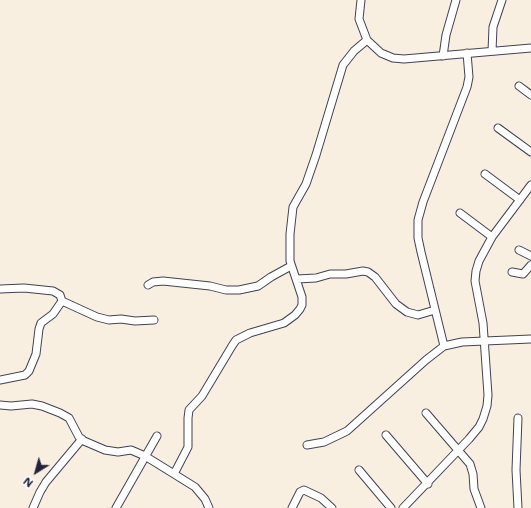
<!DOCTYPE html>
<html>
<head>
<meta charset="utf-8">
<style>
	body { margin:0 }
	#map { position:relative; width:531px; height:508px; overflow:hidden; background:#f9efe0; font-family:"Shantell Sans",sans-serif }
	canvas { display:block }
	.north { position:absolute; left:16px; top:452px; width:40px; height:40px; -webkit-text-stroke:3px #fff; paint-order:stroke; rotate:217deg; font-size:11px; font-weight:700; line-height:16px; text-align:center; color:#22223b }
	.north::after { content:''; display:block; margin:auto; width:14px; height:18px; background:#22223b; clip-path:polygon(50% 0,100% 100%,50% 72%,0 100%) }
</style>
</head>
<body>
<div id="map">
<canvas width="531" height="508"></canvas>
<div class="north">N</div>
</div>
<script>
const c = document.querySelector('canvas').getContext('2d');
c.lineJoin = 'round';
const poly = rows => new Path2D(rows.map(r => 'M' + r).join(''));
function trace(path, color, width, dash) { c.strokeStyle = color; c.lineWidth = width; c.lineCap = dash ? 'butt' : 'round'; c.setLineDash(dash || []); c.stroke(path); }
const minor = poly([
	[361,0,359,19,367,40,381,53,393,58,404,59,531,48],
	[492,51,493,27,502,0],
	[443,56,446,35,456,0],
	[519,86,531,95],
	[498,128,531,152],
	[485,174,520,200],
	[460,213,492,237],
	[519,250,531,256],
	[512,272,523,274,531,265],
	[297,279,316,278,330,274,346,274,363,271,368,272,375,277,396,304,407,312,418,315,435,310],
	[148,285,153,282,163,281,210,286,226,290,239,290,258,286,271,277,291,266],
	[0,289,24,288,53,291,60,295,62,301,53,314,41,323,39,329,36,354,29,371,25,375,0,380],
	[62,301,97,317,109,320,121,319,135,321,154,320],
	[444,346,421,252,418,238,418,220,423,202,467,87,469,77,467,53],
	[0,405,11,406,32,404,42,406,60,413,69,418,79,437,84,441,105,450,118,452,131,450,145,456,195,487,205,499,209,508],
	[426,413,470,464,473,474,474,489,481,508],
	[386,435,428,484],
	[307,445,324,442,347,431,426,360,444,346,462,342,531,339],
	[359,470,391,508],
	[174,474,188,447,188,418,189,410,202,396,232,346,236,340,250,333,284,323,295,315,300,309,302,305,302,297,290,261,290,234,293,207,306,184,316,155,343,65,354,51,367,40],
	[33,508,40,492,46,482,82,439],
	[116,508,157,436],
	[292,508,300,492,304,490,321,498,332,508],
	[403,508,469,439,479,427,483,419,487,406,488,395,483,323,475,281,476,271,479,261,492,237,531,185],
	[518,508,516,470,518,418]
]);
trace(minor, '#424154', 9);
trace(minor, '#fff', 7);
</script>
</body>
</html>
